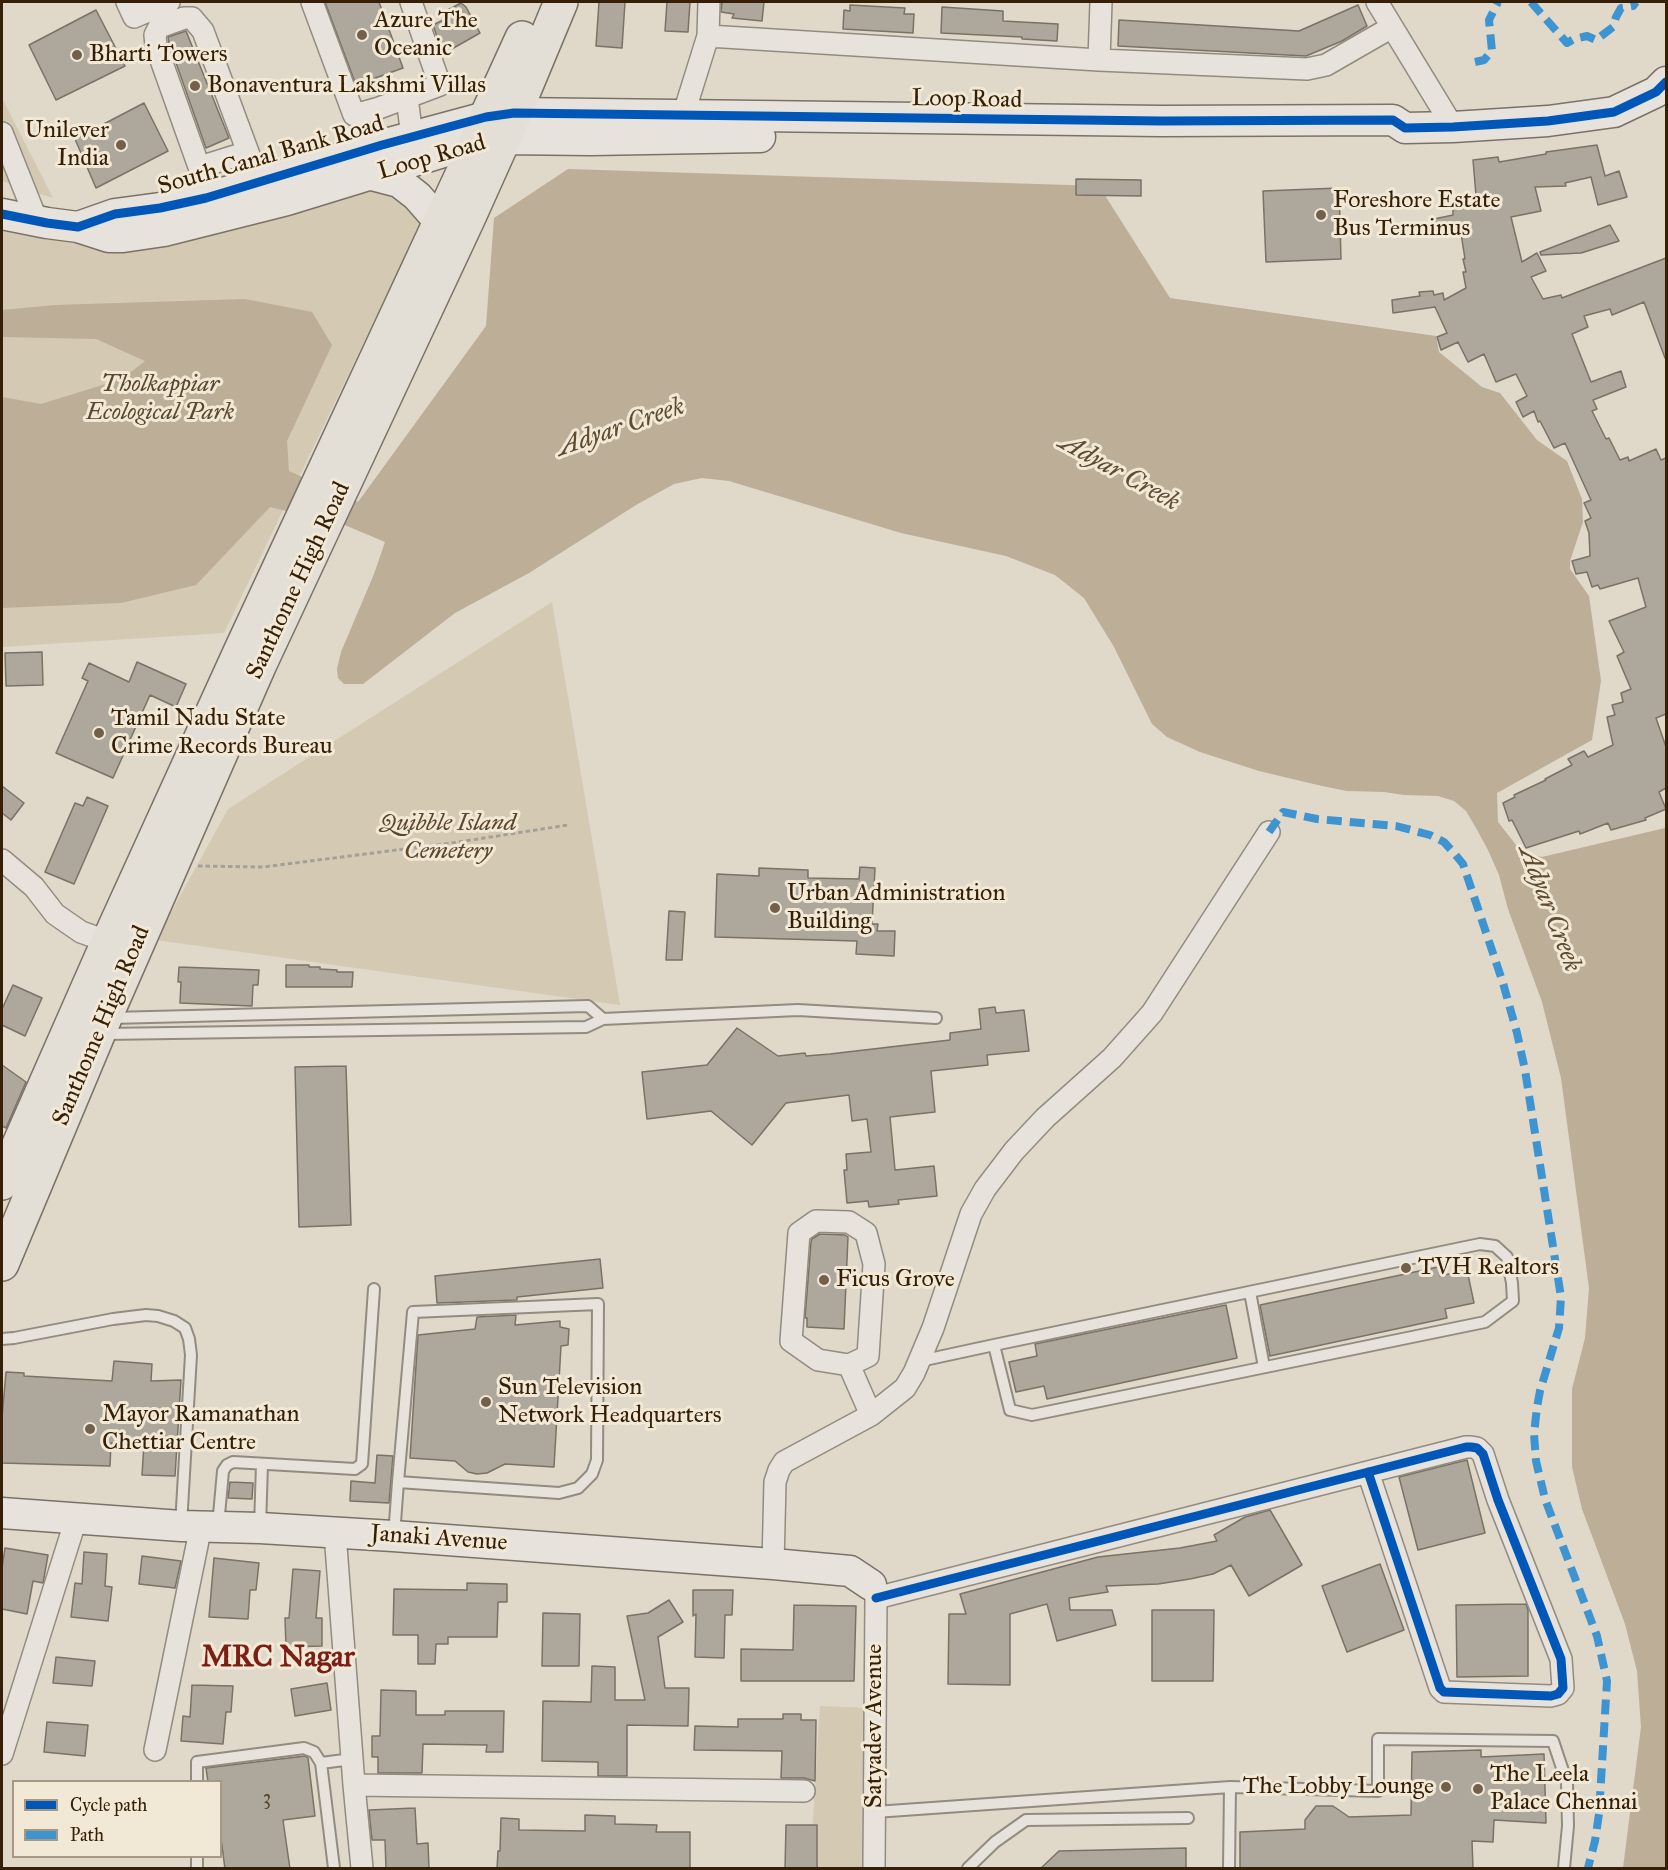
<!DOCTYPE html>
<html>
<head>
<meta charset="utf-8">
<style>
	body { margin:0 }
	#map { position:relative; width:1668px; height:1870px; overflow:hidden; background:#e0d8c9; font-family:"IM FELL Great Primer",serif }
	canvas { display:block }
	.frame { position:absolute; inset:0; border:3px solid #352007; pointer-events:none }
	.legend { position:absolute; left:12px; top:1780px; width:210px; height:78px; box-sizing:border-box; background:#f1e8d6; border:2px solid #a69883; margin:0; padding:8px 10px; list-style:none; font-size:18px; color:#352007 }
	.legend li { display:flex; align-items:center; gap:12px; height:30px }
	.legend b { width:30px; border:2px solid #a69883 }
</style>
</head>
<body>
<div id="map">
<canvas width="1668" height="1870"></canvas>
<div class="frame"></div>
<ul class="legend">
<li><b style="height:8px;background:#0057b8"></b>Cycle path</li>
<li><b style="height:8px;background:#3e94d1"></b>Path</li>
</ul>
</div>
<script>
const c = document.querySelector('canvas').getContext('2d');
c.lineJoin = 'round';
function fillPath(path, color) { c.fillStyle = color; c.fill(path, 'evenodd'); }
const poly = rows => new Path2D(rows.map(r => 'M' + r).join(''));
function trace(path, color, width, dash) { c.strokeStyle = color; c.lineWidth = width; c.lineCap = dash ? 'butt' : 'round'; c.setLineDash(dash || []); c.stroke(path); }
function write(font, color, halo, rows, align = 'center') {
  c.font = font + ' "IM FELL Great Primer",serif'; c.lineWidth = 6; c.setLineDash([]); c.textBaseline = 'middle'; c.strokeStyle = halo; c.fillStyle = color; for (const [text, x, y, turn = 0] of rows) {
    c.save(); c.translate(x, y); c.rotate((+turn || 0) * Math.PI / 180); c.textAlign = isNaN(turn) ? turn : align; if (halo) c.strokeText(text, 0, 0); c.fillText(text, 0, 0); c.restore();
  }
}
fillPath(poly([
	[2,98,53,198,2,181],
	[387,184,422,221,224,633,2,647,2,226],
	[552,602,620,1005,156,940,228,809],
	[820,1706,871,1708,869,1868,810,1868]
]), '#d4c9b3');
fillPath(poly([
	[568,169,1099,186,1170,298,1436,336,1439,352,1482,387,1500,393,1537,440,1567,461,1582,499,1583,522,1570,561,1570,569,1589,596,1601,681,1592,740,1497,793,1498,822,1520,850,1542,857,1665,828,1666,829,1666,1868,1623,1868,1641,1727,1637,1671,1625,1624,1582,1509,1572,1467,1572,1389,1585,1338,1589,1288,1561,1078,1542,1002,1508,909,1499,875,1488,850,1476,828,1466,811,1454,801,1438,796,1404,795,1384,792,1347,791,1322,786,1259,771,1200,752,1167,737,1152,724,1114,647,1084,598,1055,575,1006,556,901,533,729,481,702,478,674,484,636,505,529,573,455,613,363,684,344,684,338,678,337,669,341,652,374,574,385,542,347,526,270,507,196,585,121,603,2,608,2,397,41,404,122,379,145,361,96,339,2,337,2,310,55,305,245,299,312,312,332,345,287,441,289,471,358,502,486,326,494,218]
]), '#bcae97');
const building = poly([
	[325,2,379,2,403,68,356,85,325,2],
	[599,2,625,2,622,48,596,46,599,2],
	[667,2,690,2,688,32,665,31,667,2],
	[722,2,764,2,762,21,732,18,734,14,721,12,722,2],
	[461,3,466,7,480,33,443,54,433,25,447,18,444,12,461,3],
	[850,5,905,8,904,14,914,14,913,33,843,29,844,10,850,11,850,5],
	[1358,5,1367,26,1342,41,1306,56,1118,46,1119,20,1299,31,1358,5],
	[942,7,1003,11,1003,21,1058,24,1057,41,1022,39,1022,37,941,33,942,7],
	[96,10,125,66,56,100,29,45,96,10],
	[186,31,229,138,206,148,169,43,168,37,186,31],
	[144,103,168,151,96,188,75,139,144,103],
	[1597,145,1605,176,1619,171,1627,197,1598,205,1591,177,1565,183,1566,186,1535,187,1541,211,1511,217,1522,262,1537,253,1546,271,1531,277,1543,299,1561,295,1562,298,1666,258,1666,357,1665,358,1644,302,1612,315,1610,309,1584,316,1588,327,1572,334,1591,382,1621,371,1626,387,1593,400,1597,409,1592,411,1606,439,1609,438,1620,460,1628,457,1629,461,1656,449,1661,460,1666,458,1666,714,1656,718,1666,747,1666,788,1659,792,1666,809,1645,818,1646,820,1611,830,1608,823,1580,834,1579,831,1526,848,1512,820,1509,821,1503,803,1515,797,1514,795,1546,780,1545,779,1572,765,1568,759,1584,751,1588,757,1613,745,1607,717,1615,715,1612,705,1623,702,1621,693,1631,689,1617,656,1624,652,1609,621,1646,607,1638,578,1600,589,1598,585,1592,587,1587,572,1576,574,1572,561,1590,556,1589,533,1585,521,1591,518,1584,503,1591,500,1565,443,1554,448,1540,421,1538,422,1534,411,1523,417,1516,402,1527,396,1516,374,1496,382,1484,354,1468,362,1458,342,1441,350,1437,337,1447,333,1435,307,1393,313,1392,300,1420,296,1419,292,1433,291,1434,295,1443,293,1444,300,1466,288,1463,272,1466,272,1463,259,1465,259,1460,227,1436,233,1434,219,1453,215,1453,209,1477,207,1473,160,1498,157,1499,162,1546,154,1546,152,1597,145],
	[1076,179,1141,180,1141,196,1076,195,1076,179],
	[1339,188,1341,259,1266,262,1263,191,1339,188],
	[1610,225,1619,241,1581,253,1541,255,1540,252,1610,225],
	[42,652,43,685,6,686,5,653,42,652],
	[137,662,186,684,176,707,150,695,113,778,56,753,88,681,82,678,89,663,129,682,137,662],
	[2,786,24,803,11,820,2,813,2,786],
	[87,797,108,806,74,884,45,872,75,803,83,806,87,797],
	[860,867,875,868,872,924,878,924,877,931,895,931,894,956,856,954,857,941,715,937,717,874,759,876,759,868,808,870,808,878,859,879,860,867],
	[669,911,685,912,682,960,666,960,669,911],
	[286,965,309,965,309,967,320,967,320,969,337,970,337,972,353,972,352,987,286,987,286,965],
	[179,967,259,970,258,985,253,985,252,1006,180,1003,181,982,178,982,179,967],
	[13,985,42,998,25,1036,2,1025,2,1009,13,985],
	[995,1007,996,1013,1024,1010,1029,1051,987,1055,988,1065,931,1071,935,1112,890,1117,895,1170,934,1166,937,1196,898,1200,899,1204,869,1207,868,1201,847,1203,844,1170,847,1170,846,1154,871,1152,867,1119,852,1121,849,1095,786,1103,752,1145,711,1111,647,1119,642,1072,707,1065,737,1028,778,1056,805,1053,806,1056,830,1054,950,1040,950,1033,981,1029,979,1009,995,1007],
	[2,1065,26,1082,6,1128,2,1126,2,1065],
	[346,1066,351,1225,299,1227,295,1067,346,1066],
	[820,1234,845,1235,848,1237,844,1329,807,1327,807,1318,805,1318,811,1242,812,1239,820,1234],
	[600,1259,603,1288,517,1297,517,1300,437,1303,435,1276,600,1259],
	[1438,1267,1440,1276,1467,1270,1474,1303,1445,1309,1447,1318,1270,1356,1260,1305,1438,1267],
	[1226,1305,1237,1358,1047,1399,1044,1386,1016,1392,1009,1362,1037,1356,1035,1344,1226,1305],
	[516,1315,515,1325,560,1321,560,1327,569,1329,568,1345,561,1346,554,1467,505,1464,487,1473,477,1474,468,1472,455,1461,410,1458,418,1335,475,1329,477,1317,516,1315],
	[114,1361,152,1364,151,1381,181,1380,175,1476,142,1475,144,1444,111,1443,110,1466,2,1463,2,1417,6,1372,24,1373,24,1376,112,1381,114,1361],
	[377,1455,393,1456,389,1503,350,1501,351,1481,375,1483,377,1455],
	[1467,1460,1485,1533,1418,1550,1399,1477,1467,1460],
	[230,1482,253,1483,252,1499,228,1498,230,1482],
	[1270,1510,1302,1565,1249,1596,1231,1565,1213,1574,1190,1579,1158,1584,1106,1586,1108,1592,1069,1598,1070,1610,1112,1610,1116,1625,1057,1641,1047,1604,1010,1614,1010,1685,948,1684,949,1614,966,1614,960,1594,1098,1557,1180,1548,1217,1541,1214,1535,1245,1517,1270,1510],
	[5,1548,48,1555,43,1583,33,1581,27,1614,2,1609,2,1568,5,1548],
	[84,1552,107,1554,105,1586,112,1587,108,1621,71,1617,75,1583,82,1584,84,1552],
	[142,1556,181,1561,175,1588,139,1584,142,1556],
	[214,1558,259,1563,256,1590,250,1590,248,1619,209,1617,214,1558],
	[1380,1564,1404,1630,1347,1652,1322,1586,1380,1564],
	[293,1569,320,1571,316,1618,322,1618,322,1646,286,1647,285,1618,289,1618,293,1569],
	[467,1583,507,1584,507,1602,498,1602,497,1637,448,1637,448,1644,436,1644,435,1664,418,1664,418,1635,393,1635,394,1589,467,1590,467,1583],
	[693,1590,733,1590,732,1615,725,1615,724,1658,695,1657,696,1614,693,1616,693,1590],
	[669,1600,683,1622,658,1637,665,1688,689,1688,688,1726,627,1725,627,1776,598,1776,598,1762,542,1761,543,1701,591,1702,592,1666,615,1667,615,1700,645,1700,627,1616,648,1613,669,1600],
	[1526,1604,1528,1610,1528,1676,1457,1677,1456,1605,1526,1604],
	[794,1605,856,1606,854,1681,741,1681,741,1649,793,1650,794,1605],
	[1152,1610,1214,1610,1213,1681,1152,1681,1152,1610],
	[543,1613,580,1614,579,1666,542,1666,543,1613],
	[56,1657,95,1661,92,1686,53,1683,56,1657],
	[327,1683,331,1710,295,1716,291,1689,327,1683],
	[192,1685,233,1686,231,1712,226,1712,223,1744,181,1741,183,1716,190,1717,192,1685],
	[381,1690,416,1691,416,1715,445,1715,445,1711,504,1711,503,1752,486,1752,487,1745,423,1744,422,1773,378,1773,378,1757,372,1757,372,1736,380,1736,381,1690],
	[783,1714,801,1714,801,1720,816,1720,815,1781,804,1778,781,1778,782,1751,694,1750,695,1726,738,1727,738,1719,783,1719,783,1714],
	[47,1722,88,1725,85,1756,44,1752,47,1722],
	[1481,1750,1481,1757,1544,1754,1546,1823,1494,1820,1493,1842,1472,1841,1473,1869,1240,1869,1240,1832,1305,1829,1305,1820,1316,1806,1333,1806,1349,1817,1411,1815,1412,1752,1481,1750],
	[305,1756,308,1758,315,1816,283,1820,290,1869,225,1869,220,1831,220,1782,208,1782,206,1768,305,1756],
	[415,1808,417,1844,428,1843,429,1869,386,1869,385,1840,372,1840,369,1810,415,1808],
	[585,1815,615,1816,615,1824,657,1825,656,1832,690,1832,690,1869,497,1869,498,1851,500,1851,501,1818,519,1819,519,1830,585,1831,585,1815],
	[786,1825,817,1825,817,1869,785,1869,786,1825],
	[1186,1848,1186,1869,1040,1869,1059,1851,1186,1848]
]);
fillPath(building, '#aea79b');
trace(building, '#7a7267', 1.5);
const lane = poly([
	[111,1018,588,1006,603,1019,798,1010,936,1018],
	[104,1034,586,1027,603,1019],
	[1250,1292,1264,1367],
	[2,1339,14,1338,113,1319,146,1315,158,1316,174,1321,185,1328,189,1339,191,1355,181,1525],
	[920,1361,994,1345,1480,1244,1495,1246,1507,1257,1512,1283,1513,1301,1485,1322,1032,1415,1010,1410,994,1345],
	[218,1526,223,1471,227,1465,233,1462,355,1469,362,1464,374,1289],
	[260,1527,262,1464],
	[394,1536,398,1482,413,1312,598,1304,597,1460,592,1474,578,1488,559,1493,398,1482],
	[321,1763,352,1759],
	[197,1782,197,1762,304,1748,314,1752,321,1763,334,1868],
	[875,1812,1230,1787,1378,1791,1378,1739,1553,1741,1567,1783,1568,1826,1564,1868],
	[197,1856,197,1868],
	[968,1868,995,1842,1026,1820,1188,1818],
	[1229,1868,1230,1787]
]);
const street = poly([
	[127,2,134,17,169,2],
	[312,2,354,115,379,108,440,85,411,2],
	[1377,2,1453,127],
	[708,36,1099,60,1307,69,1326,65,1392,27],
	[1099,60,1101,2],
	[407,97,412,137],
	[682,126,683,116,708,36,709,2],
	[2,133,37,221],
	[200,167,248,152],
	[206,198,203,178,156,46,155,35,159,27,184,18,192,18,203,31,252,163,258,183],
	[2,860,34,887,55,914,81,932,120,946],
	[849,1365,868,1356,874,1264,866,1233,849,1222,816,1221,799,1233,791,1341,818,1360,849,1365,871,1415],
	[335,1533,354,1785,362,1868],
	[773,1564,775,1482,779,1470,784,1462,871,1415,905,1388,914,1373,933,1328,971,1214,985,1189,1014,1151,1045,1118,1112,1058,1152,1013,1269,832],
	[871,1585,876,1598,874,1868],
	[876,1598,1466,1447,1471,1447,1477,1448,1483,1454,1498,1500,1561,1659,1563,1688,1558,1694,1551,1696,1444,1692,1440,1688,1368,1472],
	[155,1750,201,1526],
	[2,1754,76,1519],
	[354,1785,804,1791]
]);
const secondary = poly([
	[372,175,399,182,417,196,439,221],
	[2,214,47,223,78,227,115,214,160,208,206,198,382,145,486,117,514,113,1161,121,1393,120,1405,128,1453,127,1548,121,1614,112,1656,92,1666,82],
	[78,227,109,237,123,237,164,231,287,200,476,142,504,139,591,140,760,137],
	[2,1513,181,1526,260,1528,393,1536,773,1564,850,1571,871,1585]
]);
const primary = poly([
	[2,1183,108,942,240,652,465,168,486,117,522,38],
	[2,1264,105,1018,260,664,469,217,504,139,561,2]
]);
trace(lane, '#928c80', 14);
trace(street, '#928c80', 24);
trace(secondary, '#7a7267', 33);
trace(primary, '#7a7267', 36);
trace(poly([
	[198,866,263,867,452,843,568,825]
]), '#a5a097', 3, [4.5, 3]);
trace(lane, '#e7e3dc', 10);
trace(street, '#e7e3dc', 21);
trace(secondary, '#e7e3dc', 30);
trace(primary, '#e3ded6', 33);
trace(poly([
	[1531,2,1567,43,1574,39,1587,36,1596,40,1613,27,1616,17,1621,8,1633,6,1636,2],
	[1475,62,1484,60,1492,51,1489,20,1498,2],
	[1269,832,1283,812,1317,819,1396,826,1430,835,1444,842,1454,853,1463,864,1503,983,1517,1033,1525,1070,1561,1297,1559,1328,1540,1391,1537,1407,1534,1434,1536,1461,1545,1499,1597,1636,1607,1681,1599,1814,1595,1841,1588,1868]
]), '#3e94d1', 8, [15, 8]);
trace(poly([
	[2,214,47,223,78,227,115,214,160,208,206,198,382,145,486,117,514,113,1161,121,1393,120,1405,128,1453,127,1548,121,1614,112,1656,92,1666,82],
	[876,1598,1466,1447,1471,1447,1477,1448,1483,1454,1498,1500,1561,1659,1563,1688,1558,1694,1551,1696,1444,1692,1440,1688,1368,1472]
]), '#0057b8', 9);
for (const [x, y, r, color] of [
	[362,35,6,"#71604b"],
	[77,55,6,"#71604b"],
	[195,86,6,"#71604b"],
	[121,145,6,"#71604b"],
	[1321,215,6,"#71604b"],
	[99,733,6,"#71604b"],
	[775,908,6,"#71604b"],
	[1406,1268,6,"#71604b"],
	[824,1280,6,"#71604b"],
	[486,1402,6,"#71604b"],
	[90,1429,6,"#71604b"],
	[1446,1787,6,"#71604b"],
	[1478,1789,6,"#71604b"]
]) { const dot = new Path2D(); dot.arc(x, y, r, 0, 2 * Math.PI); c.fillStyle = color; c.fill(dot); trace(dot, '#f1e8d6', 2); }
write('21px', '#53422c', null, [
	["3",267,1799]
]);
write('24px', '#352007', '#f1e8d6', [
	["Azure The",374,21],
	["Oceanic",374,49],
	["Bharti Towers",89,55],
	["Bonaventura Lakshmi Villas",207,86],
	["Unilever",109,131,"right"],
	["India",109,159,"right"],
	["Foreshore Estate",1333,201],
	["Bus Terminus",1333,229],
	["Tamil Nadu State",111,719],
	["Crime Records Bureau",111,747],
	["Urban Administration",787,894],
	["Building",787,922],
	["TVH Realtors",1418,1268],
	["Ficus Grove",836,1280],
	["Sun Television",498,1388],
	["Network Headquarters",498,1416],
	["Mayor Ramanathan",102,1415],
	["Chettiar Centre",102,1443],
	["The Leela",1490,1775],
	["Palace Chennai",1490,1803],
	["The Lobby Lounge",1434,1787,"right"]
], 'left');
write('24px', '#352007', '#f1e8d6', [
	["Loop Road",967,100,1],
	["South Canal Bank Road",271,156,-16],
	["Loop Road",432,158,-16],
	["Santhome High Road",299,581,-65],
	["Santhome High Road",102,1026,-67],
	["Janaki Avenue",439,1539,4],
	["Satyadev Avenue",875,1726,-90]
]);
write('italic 24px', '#5a472e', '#f1e8d6', [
	["Tholkappiar",160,385],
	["Ecological Park",160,413],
	["Quibble Island",448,824],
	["Cemetery",448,852]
]);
write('italic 26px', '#5f4b32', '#f1e8d6', [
	["Adyar Creek",621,428,-19],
	["Adyar Creek",1119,473,29],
	["Adyar Creek",1549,909,69]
]);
write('bold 30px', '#7a1f14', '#f1e8d6', [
	["MRC Nagar",278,1659]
]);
</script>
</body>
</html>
